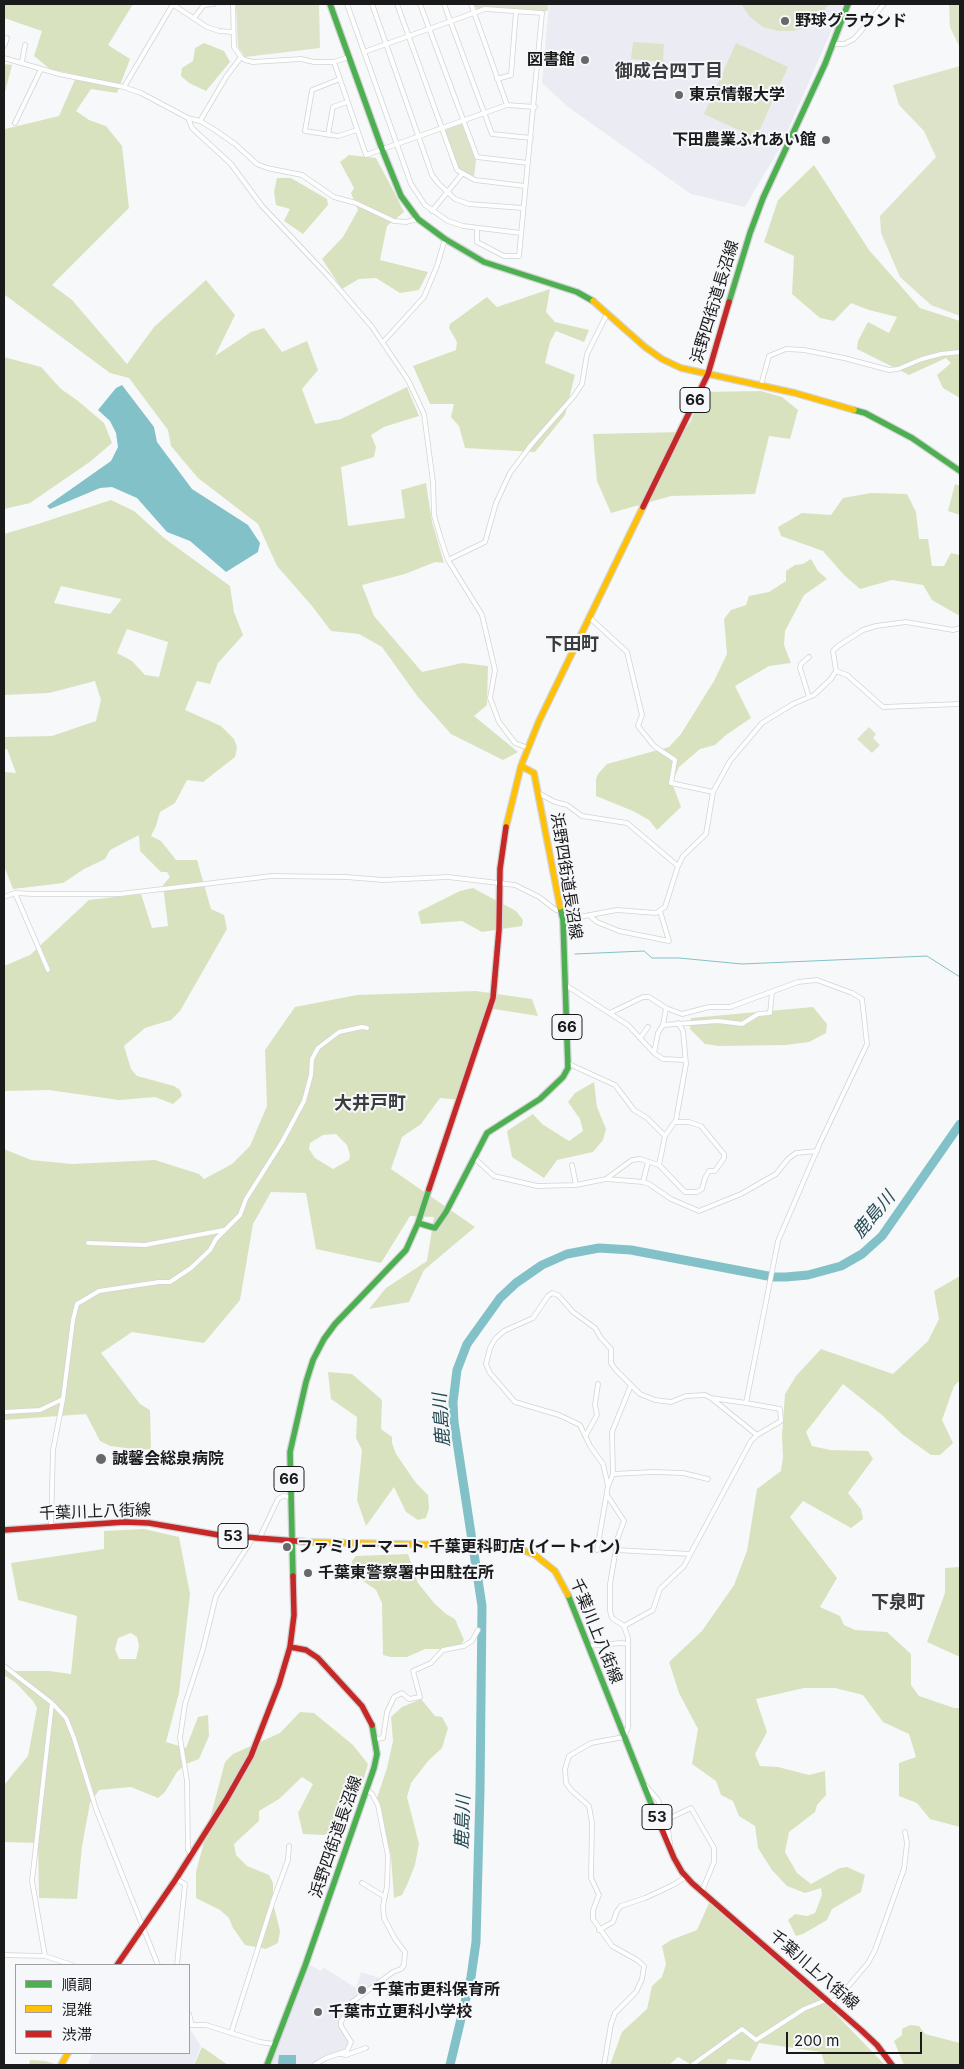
<!DOCTYPE html>
<html>
<head>
<meta charset="utf-8">
<style>
	body { margin:0 }
	#map { position:relative; width:964px; height:2069px; overflow:hidden; background:#f7f8f9; font-family:Inter,"Noto Sans JP",sans-serif }
	canvas { display:block }
	.frame { position:absolute; inset:0; border:5px solid #1a1a1b; pointer-events:none }
	.legend { position:absolute; left:15px; top:1964px; width:175px; height:90px; box-sizing:border-box; background:#f6f7fa; border:1px solid #9e9fa1; margin:0; padding:6px 9px; list-style:none; font-size:15px; color:#1a1a1b }
	.legend li { display:flex; align-items:center; gap:10px; height:25px }
	.legend b { width:25px; border:1px solid #9e9fa1 }
	.scale { position:absolute; left:786px; top:2032px; width:136px; height:22px; box-sizing:border-box; border:2px solid #1a1a1b; border-top:0; padding-left:6px; font-size:15px; line-height:18px; white-space:nowrap; color:#1a1a1b; -webkit-text-stroke:4px #f6f7fa; paint-order:stroke }
</style>
</head>
<body>
<div id="map">
<canvas width="964" height="2069"></canvas>
<div class="frame"></div>
<ul class="legend">
<li><b style="height:6px;background:#4caf50"></b>順調</li>
<li><b style="height:6px;background:#ffc107"></b>混雑</li>
<li><b style="height:6px;background:#c62828"></b>渋滞</li>
</ul>
<div class="scale">200 m</div>
</div>
<script>
const c = document.querySelector('canvas').getContext('2d');
c.lineJoin = 'round';
function fillPath(path, color) { c.fillStyle = color; c.fill(path, 'evenodd'); }
const poly = rows => new Path2D(rows.map(r => 'M' + r).join(''));
function trace(path, color, width, dash) { c.strokeStyle = color; c.lineWidth = width; c.lineCap = dash ? 'butt' : 'round'; c.setLineDash(dash || []); c.stroke(path); }
function write(font, color, halo, rows, align = 'center') {
  c.font = font + ' Inter,"Noto Sans JP",sans-serif'; c.lineWidth = 4; c.setLineDash([]); c.textBaseline = 'middle'; c.strokeStyle = halo; c.fillStyle = color; for (const [text, x, y, turn = 0] of rows) {
    c.save(); c.translate(x, y); c.rotate((+turn || 0) * Math.PI / 180); c.textAlign = isNaN(turn) ? turn : align; if (halo) c.strokeText(text, 0, 0); c.fillText(text, 0, 0); c.restore();
  }
}
fillPath(poly([
	[549,4,843,4,781,146,745,207,691,194,568,107,542,83],
	[310,1965,321,1971,323,1967,356,1988,361,1972,383,1979,350,2003,340,2021,349,2041,346,2050,326,2056,312,2065,270,2065],
	[189,2028,201,2046,193,2065,88,2065,92,2053,189,2053]
]), '#ebecf3');
fillPath(poly([
	[236,4,319,4,320,48,245,57,238,47],
	[473,4,548,4,548,10,544,12,492,8,477,9],
	[741,4,829,4,821,15,809,26,794,31,778,31,763,27,750,17],
	[960,4,960,48,950,27,949,5],
	[633,42,664,44,663,62,631,59],
	[736,43,788,67,756,138,704,114],
	[960,66,960,316,931,305,900,277,881,233,880,216,936,157,924,131,899,105,893,85],
	[461,124,463,125,476,160,474,178,458,169,444,132,445,130],
	[869,727,876,734,873,738,880,745,872,753,857,739]
]), '#dce3c8');
fillPath(poly([
	[4,4,133,4,108,45,130,59,117,93,91,89,76,111,89,120,106,126,122,146,129,208,52,285,72,300,127,364,154,327,206,280,235,315,215,356,251,332,264,328,282,352,307,341,318,370,302,389,315,424,341,419,407,387,419,416,384,427,371,435,376,447,374,457,341,467,348,526,405,518,401,490,426,483,432,522,444,563,435,562,405,574,362,585,374,616,422,672,462,663,488,666,487,705,474,716,518,752,503,760,451,734,418,697,382,647,359,634,331,631,312,606,277,566,258,524,198,478,171,446,168,430,129,378,110,373,5,295,4,126,5,129,59,116,77,75,50,69,34,56,42,31,4,18],
	[204,43,224,51,230,62,206,91,189,83,181,76,182,68,193,61,195,48],
	[4,64,12,65,4,96],
	[349,155,376,158,392,188,404,212,387,226,380,260,428,272,419,290,400,293,376,278,359,279,342,289,322,259,343,237,358,210,351,193,354,188,340,162],
	[814,165,869,250,920,308,960,321,960,398,943,388,937,375,951,363,946,358,909,375,857,349,858,341,868,322,889,333,897,317,869,310,851,303,834,321,820,318,792,294,794,256,764,242,778,200],
	[277,178,291,178,327,199,328,205,303,234,284,221,290,209,276,205,274,192],
	[550,289,546,312,555,322,589,330,584,342,556,331,550,342,545,363,575,375,565,415,535,452,465,448,459,426,451,417,454,404,430,404,413,366,456,350,457,342,449,328,450,324,487,297,497,307],
	[4,357,41,367,61,389,78,401,104,423,112,443,91,461,30,503,4,509],
	[761,391,782,397,798,410,790,439,769,436,755,494,671,496,611,513,597,481,593,434,683,432,691,421,701,392],
	[955,484,960,486,960,515,948,511],
	[871,493,907,494,916,512,919,539,928,539,932,566,944,566,951,553,960,555,960,614,958,615,932,600,923,585,892,580,860,589,844,575,823,551,781,536,778,527,802,513,831,515,843,498],
	[111,500,134,511,164,538,230,586,234,612,243,635,218,663,210,684,197,681,185,710,221,726,234,739,237,747,235,757,203,782,187,780,175,803,160,812,156,826,151,836,161,841,176,860,197,860,211,909,224,915,227,929,180,1011,171,1020,145,1028,124,1046,131,1069,137,1076,174,1086,180,1090,182,1096,173,1104,155,1097,119,1100,49,1090,4,1091,4,966,30,955,89,900,141,894,152,928,168,926,163,885,170,877,167,872,161,872,140,851,139,835,110,850,105,859,84,869,63,883,13,889,4,866,4,772,16,773,7,749,4,749,4,737,52,736,96,721,101,700,95,681,49,693,4,695,4,534,38,524],
	[61,586,121,599,121,600,110,614,54,603],
	[127,629,168,642,159,677,145,675,132,661,117,653],
	[811,559,818,571,827,579,804,595,785,631,784,645,791,663,769,666,735,686,751,718,726,735,715,745,700,749,679,767,672,783,681,807,657,830,649,820,633,811,596,796,596,779,598,774,607,764,669,747,681,734,714,681,727,654,724,619,731,610,746,605,749,596,769,592,786,581,786,571,795,565,803,564],
	[473,888,516,911,523,920,522,926,482,932,462,921,421,924,418,912,460,891],
	[476,991,532,999,538,1016,488,1008,472,1048,461,1100,440,1098,421,1124,402,1137,391,1169,475,1227,424,1270,409,1302,369,1309,386,1288,427,1261,434,1217,410,1216,381,1263,316,1249,306,1193,271,1192,253,1224,240,1300,204,1343,132,1332,101,1353,140,1404,150,1410,151,1449,141,1450,110,1446,100,1441,86,1414,4,1420,4,1149,31,1160,72,1164,155,1160,199,1174,204,1179,232,1164,250,1146,267,1106,265,1050,295,1007,357,995],
	[336,1134,347,1145,350,1155,349,1160,333,1169,315,1158,309,1149,310,1143,323,1135],
	[813,1007,827,1024,826,1033,809,1042,786,1045,719,1046,705,1044,690,1029,691,1018],
	[594,1082,597,1107,606,1129,603,1140,593,1152,557,1160,544,1178,512,1157,507,1131,533,1114,542,1124,569,1141,583,1131,580,1119,568,1102,575,1093],
	[960,1276,960,1380,954,1386,942,1420,953,1443,940,1455,931,1455,903,1435,882,1415,843,1384,806,1432,812,1446,830,1450,868,1451,873,1459,848,1493,861,1509,863,1519,851,1528,803,1501,790,1517,837,1578,820,1607,840,1616,844,1625,855,1630,887,1632,911,1654,911,1685,919,1696,954,1708,960,1708,960,1827,930,1819,917,1803,899,1796,899,1763,916,1757,909,1734,883,1722,863,1695,835,1688,804,1688,756,1699,767,1732,755,1754,760,1766,778,1767,809,1775,825,1771,826,1795,817,1805,815,1812,789,1832,785,1852,797,1873,811,1884,840,1868,847,1867,865,1875,861,1892,832,1909,827,1920,803,1934,796,1936,788,1920,795,1914,807,1916,815,1913,822,1895,821,1888,805,1893,787,1886,772,1870,758,1848,755,1826,739,1816,733,1801,721,1795,716,1781,692,1764,698,1729,679,1693,669,1662,702,1631,734,1585,747,1551,757,1489,781,1471,783,1457,782,1436,785,1394,796,1376,821,1349,893,1374,928,1341,939,1319,934,1291],
	[328,1372,352,1374,382,1400,381,1429,392,1437,392,1443,396,1454,416,1483,428,1495,429,1508,426,1518,418,1520,406,1512,394,1487,366,1526,357,1500,362,1450,356,1438,357,1417,331,1399],
	[144,1529,179,1537,190,1594,179,1693,166,1742,186,1748,198,1717,208,1715,209,1736,199,1759,186,1764,177,1772,165,1792,158,1798,131,1787,99,1790,90,1803,82,1846,77,1899,39,1898,38,1843,4,1842,4,1785,28,1756,37,1708,33,1701,16,1683,4,1675,4,1667,12,1671,49,1671,71,1674,77,1616,18,1600,11,1563,104,1549,104,1531],
	[131,1633,137,1637,139,1646,136,1659,119,1659,115,1649,118,1638],
	[408,1554,418,1583,434,1603,446,1614,455,1619,464,1640,458,1649,425,1649,407,1657,391,1657,383,1655,382,1603,376,1590,353,1574,352,1561,356,1556],
	[959,1567,960,1569,960,1657,927,1642,945,1593,945,1568],
	[421,1699,435,1716,442,1717,448,1728,442,1748,428,1761,411,1783,407,1797,419,1844,415,1865,407,1885,402,1895,394,1898,391,1856,382,1822,375,1804,387,1768,393,1741,391,1717,402,1707],
	[300,1712,314,1713,353,1745,368,1764,361,1789,347,1819,338,1829,324,1835,303,1834,298,1813,313,1784,302,1777,279,1799,259,1811,259,1821,234,1844,236,1855,247,1866,269,1875,273,1883,273,1903,280,1931,278,1943,266,1949,245,1945,233,1928,229,1918,220,1910,196,1898,196,1872,225,1762,233,1754,280,1733],
	[709,1903,832,2010,885,2065,825,2065,821,2052,759,2043,750,2061,728,2059,725,2065,692,2065,678,2057,669,2065,610,2065,622,2032,647,2009,652,1986,662,1977,666,1964,662,1946,671,1940,697,1930],
	[910,2025,919,2026,925,2034,960,2043,960,2065,904,2065,894,2041,902,2035,902,2029],
	[202,2047,228,2065,194,2065],
	[30,2060,45,2061,58,2065,29,2065]
]), '#d9e2bf');
fillPath(poly([
	[122,385,154,427,157,442,192,489,248,525,260,543,258,552,226,572,190,541,167,532,137,498,112,487,100,488,50,509,47,506,111,461,118,447,116,433,110,421,98,410,116,388],
	[279,2055,296,2055,296,2064,278,2064]
]), '#83c1c9');
trace(poly([
	[575,954,644,951,652,958,679,958,742,964,927,956,960,977]
]), '#83c1c9', 1);
trace(poly([
	[450,2065,471,1977,476,1942,480,1791,482,1606,454,1422,453,1402,457,1370,467,1344,500,1298,516,1283,542,1265,567,1254,599,1248,631,1250,773,1277,786,1277,808,1275,841,1266,862,1254,882,1236,960,1124]
]), '#83c1c9', 9);
const street = poly([
	[172,4,207,27,219,31,232,32],
	[233,4,234,47,241,57,245,60,253,62,301,59,314,62,334,62,349,57],
	[347,4,411,184,425,205,448,221,463,226,521,233],
	[372,4,432,175,438,183,455,199,469,204,523,208],
	[397,4,457,170,475,180,525,186],
	[420,4,477,157,528,163],
	[444,4,492,134,531,138],
	[471,4,507,105],
	[194,18,204,5,214,4],
	[833,44,844,44,854,39,884,4],
	[4,46,7,38],
	[364,52,485,9,542,13,519,256,504,256,477,242,477,228],
	[4,58,59,74,124,87,141,93,188,118,200,121,215,130,235,144,257,164,267,168,302,175,334,197,356,203,394,221,406,222,418,219],
	[22,62,25,45],
	[334,62,366,155,507,105,535,107],
	[340,79,312,90,305,131,338,136,357,130],
	[497,79,511,75,516,11],
	[124,87,173,4],
	[188,118,192,128,231,164,262,206,329,277,372,327,408,380,424,414,433,482,434,515,440,536,448,560,482,615,495,670,490,698,499,722,515,743,528,748],
	[200,121,226,77,241,57],
	[15,123,41,69],
	[328,135,333,107,347,102],
	[432,211,462,174],
	[384,341,424,297,437,266,445,239],
	[761,385,769,356,786,349,804,350,844,358,889,370,898,369,922,359,941,354,960,352],
	[448,560,485,542,496,503,510,473,531,445,574,396,582,384,587,354,607,314],
	[590,618,627,652,642,715,638,726,654,746,675,760,671,783,713,792],
	[809,657,801,664,800,668,809,697],
	[836,671,847,675,883,707,960,704],
	[538,793,555,802,567,805,582,816,627,823,678,866],
	[15,893,48,970],
	[4,897,15,893,34,894,120,894,272,876,346,877,383,880,448,877,515,885,539,897,556,910,561,911],
	[589,915,597,922,619,931,669,941,660,911],
	[563,920,617,910,656,913,665,907,678,866,683,856,706,834,713,792,730,761,762,723,793,704,814,695,831,679,836,671,833,651,838,646,863,630,876,626,906,622,953,630,960,628],
	[567,986,628,1025,654,1053,663,1059,685,1060],
	[610,1013,643,997,649,997,666,1008,682,1014,709,1007,730,1007,798,982,817,980,852,993,862,999,867,1044,820,1143,778,1241,746,1403,711,1398],
	[663,1025,666,1008],
	[640,1038,648,1027],
	[654,1053,658,1033,663,1025,718,1021,742,1024,758,1014,770,1013,772,992],
	[569,1064,615,1085,634,1110,647,1118,665,1136],
	[473,1157,494,1176,537,1186,576,1185,606,1179,643,1182,649,1184,671,1199,699,1211,741,1194,776,1174,788,1159,796,1153,817,1151],
	[572,1165,576,1185],
	[659,1165,665,1136,676,1120,686,1064,683,1031,678,1023],
	[606,1179,632,1160,640,1159,659,1165,685,1192,697,1192,702,1189,705,1178,709,1171,715,1171,724,1158,724,1154,701,1126,689,1122,675,1122],
	[643,1182,648,1162],
	[88,1243,145,1245,224,1230],
	[4,1412,40,1410,63,1399],
	[586,1435,597,1415,595,1405,598,1384],
	[613,1474,653,1472,683,1473,708,1479],
	[608,1486,603,1464,590,1446,580,1425,559,1415,515,1402,490,1373,486,1364,490,1348,495,1339,504,1331,533,1318,548,1296,552,1293,558,1295,573,1312,595,1328,601,1338,611,1349,611,1363,615,1369,640,1394,655,1400,671,1402,686,1396,705,1395,711,1398,757,1435],
	[51,1527,53,1450,63,1399,73,1320,77,1304,99,1291,159,1282,170,1282,191,1268,210,1250,216,1239,240,1215,246,1199,282,1142,304,1101,311,1075,312,1059,318,1048,339,1032,362,1027,367,1028],
	[259,1539,278,1499,283,1496,290,1497],
	[597,1550,608,1486,613,1474,612,1432,631,1385],
	[616,1550,690,1554],
	[624,1626,653,1610,660,1589,684,1566,751,1441,757,1435,781,1421,780,1409,746,1403],
	[588,1646,621,1643,628,1644],
	[4,1666,52,1703,66,1718,74,1738,96,1809,158,1965],
	[377,1739,383,1738,387,1712,394,1697,402,1693,409,1699,420,1697,413,1671,431,1663,443,1650,464,1646,472,1641,478,1630],
	[646,1786,658,1800,667,1824,670,1843],
	[666,1820,691,1808,714,1848,714,1862,702,1891],
	[192,1855,188,1850,187,1781,180,1738,185,1704,203,1649,216,1596,253,1538],
	[176,1879,185,1884,177,1965],
	[362,1883,385,1897],
	[599,1930,613,1922,617,1911,621,1906,645,1898,673,1885,686,1877],
	[4,1955,45,1956,72,1965],
	[45,1956,32,1881,52,1703],
	[831,2003,846,1989,868,1963,875,1950,904,1869,907,1843,905,1832],
	[189,2014,192,2025],
	[189,2025,206,2025,260,2042,274,2044],
	[231,2033,273,1901,288,1860,289,1846],
	[340,2054,346,2055,366,2048],
	[314,2065,326,2058,347,2051,351,2042,341,2026,341,2022,348,2009,352,2002,393,1972,401,1969,404,1965,405,1952,395,1939,384,1918,383,1906,387,1886,388,1856,378,1805,372,1794,367,1790],
	[604,2065,611,2024,615,2013,636,1992,642,1979,644,1966,637,1960,612,1946,593,1919,593,1910,599,1895,591,1878,592,1823,589,1806,571,1790,566,1783,565,1769,569,1756,591,1743,624,1737,628,1728,628,1638,624,1626,612,1618,610,1611,610,1584,618,1537,624,1521,607,1495],
	[692,2065,742,2029,756,2040,804,2009,826,2000]
]);
const fast = poly([
	[330,4,382,149,401,196,418,219,445,239,484,262,577,292,593,301],
	[729,302,750,233,763,198,825,64,848,4],
	[854,410,865,413,912,438,960,471],
	[418,1223,435,1228,446,1212,487,1133,540,1099,563,1077,568,1068,563,920,560,907],
	[293,1576,290,1452,306,1382,313,1360,324,1339,335,1324,406,1250,418,1223,429,1189],
	[568,1595,652,1806],
	[267,2065,305,1966,374,1768,377,1754,372,1725]
]);
const slow = poly([
	[593,301,645,347,662,359,681,368,795,393,854,410],
	[521,766,534,773,560,907],
	[506,827,521,766,539,721,643,507],
	[308,1542,499,1546,525,1551,535,1555,555,1571,568,1595],
	[61,2065,68,2053]
]);
const jam = poly([
	[643,507,708,374,729,302],
	[429,1189,493,998,499,930,500,869,506,827],
	[4,1530,125,1522,149,1523,219,1535,308,1542],
	[290,1647,306,1650,318,1658,362,1706,372,1725],
	[652,1806,674,1858,682,1872,692,1883,861,2030,877,2045,892,2065],
	[117,1965,176,1879,226,1800,251,1756,279,1684,290,1647,294,1615,293,1576]
]);
trace(street, '#d3d4d5', 5.5);
trace(fast, '#d3d4d5', 8);
trace(slow, '#d3d4d5', 8);
trace(jam, '#d3d4d5', 8);
trace(street, '#fefefe', 4);
trace(fast, '#4caf50', 5.5);
trace(slow, '#ffc107', 5.5);
trace(jam, '#c62828', 5.5);
for (const [x, y, r, color] of [
	[785,21,5,"#676869"],
	[585,60,5,"#676869"],
	[679,95,5,"#676869"],
	[826,140,5,"#676869"],
	[101,1459,6,"#676869"],
	[287,1547,5,"#676869"],
	[308,1573,5,"#676869"],
	[362,1990,5,"#676869"],
	[318,2012,5,"#676869"]
]) { const dot = new Path2D(); dot.arc(x, y, r, 0, 2 * Math.PI); c.fillStyle = color; c.fill(dot); trace(dot, '#f6f7fa', 2); }
for (const [x, y, w] of [
	[695,400,30],
	[567,1027,30],
	[289,1479,30],
	[233,1536,30],
	[657,1817,30]
]) { const box = new Path2D(); box.roundRect(x - w / 2, y - 12.5, w, 25, 4); c.fillStyle = '#f6f7fa'; c.fill(box); trace(box, '#1a1a1b', 1); }
write('bold 15px', '#1a1a1b', null, [
	["66",695,400],
	["66",567,1027],
	["66",289,1479],
	["53",233,1536],
	["53",657,1817]
]);
write('bold 16px', '#1a1a1b', '#f6f7fa', [
	["野球グラウンド",795,21],
	["図書館",575,60,"right"],
	["東京情報大学",689,95],
	["下田農業ふれあい館",816,140,"right"],
	["誠馨会総泉病院",112,1459],
	["ファミリーマート 千葉更科町店 (イートイン)",297,1547],
	["千葉東警察署中田駐在所",318,1573],
	["千葉市更科保育所",372,1990],
	["千葉市立更科小学校",328,2012]
], 'left');
write('16px', '#1a1a1b', '#f6f7fa', [
	["浜野四街道長沼線",715,302,-73],
	["浜野四街道長沼線",566,876,81],
	["千葉川上八街線",95,1512,-2],
	["千葉川上八街線",596,1631,68],
	["浜野四街道長沼線",336,1837,-71],
	["千葉川上八街線",814,1970,41]
]);
write('bold 18px', '#3b3c3e', '#f6f7fa', [
	["御成台四丁目",669,72],
	["下田町",572,645],
	["大井戸町",370,1104],
	["下泉町",898,1603]
]);
write('italic 18px', '#224a50', '#f6f7fa', [
	["鹿島川",874,1215,-50],
	["鹿島川",442,1420,-94],
	["鹿島川",463,1822,-88]
]);
</script>
</body>
</html>
